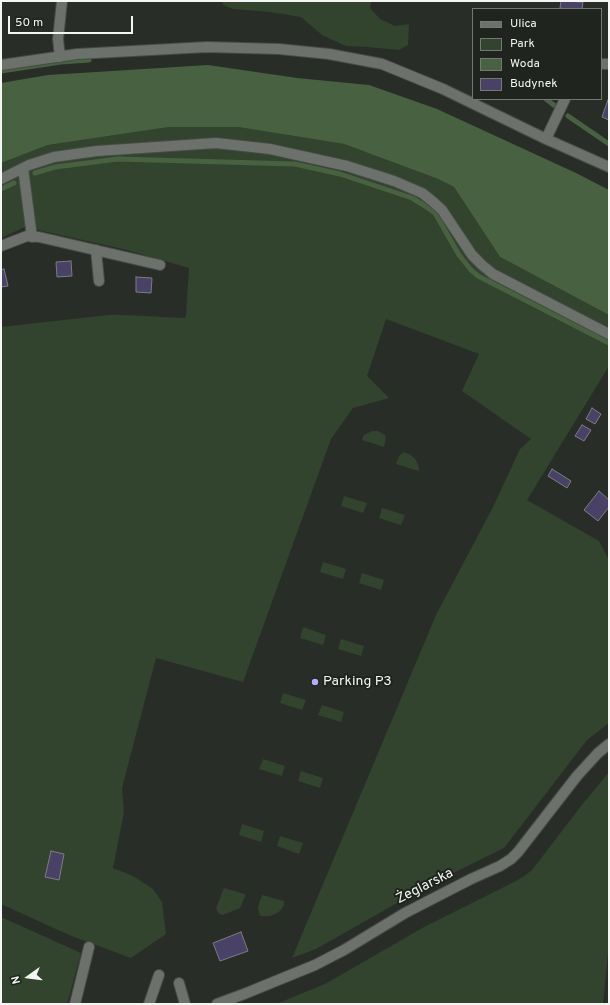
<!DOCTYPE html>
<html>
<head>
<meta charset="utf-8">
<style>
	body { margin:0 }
	#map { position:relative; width:610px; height:1005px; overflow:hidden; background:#292d28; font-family:Overpass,sans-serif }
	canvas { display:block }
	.frame { position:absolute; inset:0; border:2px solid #f3f6f2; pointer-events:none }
	.legend { position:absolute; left:472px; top:8px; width:130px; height:92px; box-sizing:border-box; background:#1f241e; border:1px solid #747873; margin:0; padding:5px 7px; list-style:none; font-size:12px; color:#f3f6f2 }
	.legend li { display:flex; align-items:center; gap:8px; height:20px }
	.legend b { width:20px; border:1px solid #747873 }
	.north { position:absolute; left:8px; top:957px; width:40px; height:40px; -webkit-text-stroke:3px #1f241e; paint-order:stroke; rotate:256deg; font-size:11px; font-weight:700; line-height:16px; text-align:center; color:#f3f6f2 }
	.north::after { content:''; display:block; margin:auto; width:14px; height:18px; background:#f3f6f2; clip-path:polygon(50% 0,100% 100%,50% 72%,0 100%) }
	.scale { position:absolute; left:8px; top:16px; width:125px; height:18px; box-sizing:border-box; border:2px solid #f3f6f2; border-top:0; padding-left:5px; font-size:12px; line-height:14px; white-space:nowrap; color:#f3f6f2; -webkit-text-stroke:3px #1f241e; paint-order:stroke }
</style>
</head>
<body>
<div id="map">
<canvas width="610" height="1005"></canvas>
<div class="frame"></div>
<ul class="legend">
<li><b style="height:5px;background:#6c716b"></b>Ulica</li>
<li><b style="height:11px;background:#32432e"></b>Park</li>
<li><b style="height:11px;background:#476141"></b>Woda</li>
<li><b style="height:11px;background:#494266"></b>Budynek</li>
</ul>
<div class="north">N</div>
<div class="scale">50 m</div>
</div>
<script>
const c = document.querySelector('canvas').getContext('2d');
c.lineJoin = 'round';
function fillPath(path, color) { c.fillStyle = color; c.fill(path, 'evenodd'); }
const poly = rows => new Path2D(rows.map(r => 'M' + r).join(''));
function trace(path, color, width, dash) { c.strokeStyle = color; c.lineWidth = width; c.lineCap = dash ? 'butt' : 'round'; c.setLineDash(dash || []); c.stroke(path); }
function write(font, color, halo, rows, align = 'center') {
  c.font = font + ' Overpass,sans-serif'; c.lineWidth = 4; c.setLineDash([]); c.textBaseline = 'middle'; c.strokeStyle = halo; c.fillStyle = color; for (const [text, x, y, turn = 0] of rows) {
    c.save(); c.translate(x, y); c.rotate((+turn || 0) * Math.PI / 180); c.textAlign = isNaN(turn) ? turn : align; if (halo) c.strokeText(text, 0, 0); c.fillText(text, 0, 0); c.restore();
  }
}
fillPath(poly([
	[222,1,373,1,371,3,370,8,380,19,395,26,409,24,408,45,399,50,368,47,346,46,322,35,301,17,270,12,233,9,223,5],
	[169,127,238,127,344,144,438,179,454,187,500,257,609,315,609,366,527,500,599,541,609,560,609,723,587,740,504,848,427,886,316,949,292,958,436,615,493,507,520,449,531,439,462,391,479,354,386,319,367,376,389,398,353,408,331,439,243,682,156,658,122,788,124,812,113,868,133,876,153,889,162,902,166,934,131,958,69,935,1,904,1,327,108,315,124,315,185,318,186,315,189,268,127,250,25,227,1,238,1,163,48,145],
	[372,431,378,431,385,435,386,438,384,447,362,440,364,435],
	[404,452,411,455,416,460,419,468,419,471,396,464,399,456],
	[344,496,367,503,363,513,341,506],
	[382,508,405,515,401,525,379,518],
	[323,562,346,569,343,579,320,572],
	[362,573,384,580,381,590,359,583],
	[303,627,326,635,323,645,300,638],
	[341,639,364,646,361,656,338,649],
	[283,693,306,700,302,710,280,703],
	[322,705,344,712,341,722,318,715],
	[263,759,285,766,282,776,259,769],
	[301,771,323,778,320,788,298,781],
	[609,772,609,943,603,1004,276,1004,325,984,424,927,512,883,523,877,532,870,581,806],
	[242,824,264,831,261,842,239,835],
	[280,836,303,843,299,854,277,846],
	[224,888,245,894,245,896,240,908,223,915,219,914,216,908],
	[262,895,284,901,284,905,280,911,277,913,270,916,261,916,259,914,258,907],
	[1,917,81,953,67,1004,1,1004]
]), '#32432e');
fillPath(poly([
	[208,65,297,78,369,85,437,109,576,173,609,190,609,315,500,257,454,187,438,179,344,144,238,127,169,127,48,145,1,163,1,83,48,75]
]), '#476141');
trace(poly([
	[1,71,61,62,89,60],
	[546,99,555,106],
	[568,116,609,144],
	[35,173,55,167,118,159,295,164,340,174,412,198,425,206,435,213,459,255,471,270,478,276,609,343],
	[1,189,14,183]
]), '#476141', 5);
const building = poly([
	[561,1,583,2,582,9,567,9,560,8,561,1],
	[609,97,609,120,602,117,609,97],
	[71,261,72,276,57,277,56,262,71,261],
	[4,269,8,286,1,287,1,270,4,269],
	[136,277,152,278,151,293,136,292,136,277],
	[592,408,601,414,595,424,586,419,592,408],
	[582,425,591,430,584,441,575,436,582,425],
	[552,469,571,481,567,488,548,476,552,469],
	[599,491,609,500,609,507,598,521,584,510,599,491],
	[51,851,64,854,59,880,45,877,51,851],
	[241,932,248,951,220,961,213,943,241,932]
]);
fillPath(building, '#494266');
trace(building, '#7d7c83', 1);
const service = poly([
	[60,57,58,39,62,1],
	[601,64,609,64],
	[1,65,77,54,207,47,279,49,329,54,382,64,443,89,546,139,609,167],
	[546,139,565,99],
	[23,168,32,237],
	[1,179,29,165,54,157,97,151,216,143,270,149,347,166,394,181,422,193,431,200,442,210,472,255,482,265,493,274,609,334],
	[1,246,27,236,39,237,160,265],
	[96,250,99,281],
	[75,1004,89,947],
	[149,1004,159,975]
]);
const minor = poly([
	[179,983,185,1004],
	[217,1004,244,994,315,965,344,950,405,913,471,879,500,866,511,859,518,852,577,776,598,753,609,744]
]);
trace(service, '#484c47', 12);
trace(minor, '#484c47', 12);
trace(service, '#6c716b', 10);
trace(minor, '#6c716b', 10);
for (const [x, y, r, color] of [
	[315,682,4,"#b8abf7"]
]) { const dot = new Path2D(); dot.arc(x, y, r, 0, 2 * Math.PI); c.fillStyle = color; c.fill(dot); trace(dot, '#1f241e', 1.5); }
write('14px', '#f3f6f2', '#1f241e', [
	["Parking P3",323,682]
], 'left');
write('14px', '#f3f6f2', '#1f241e', [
	["Żeglarska",425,887,-27]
]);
</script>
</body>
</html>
